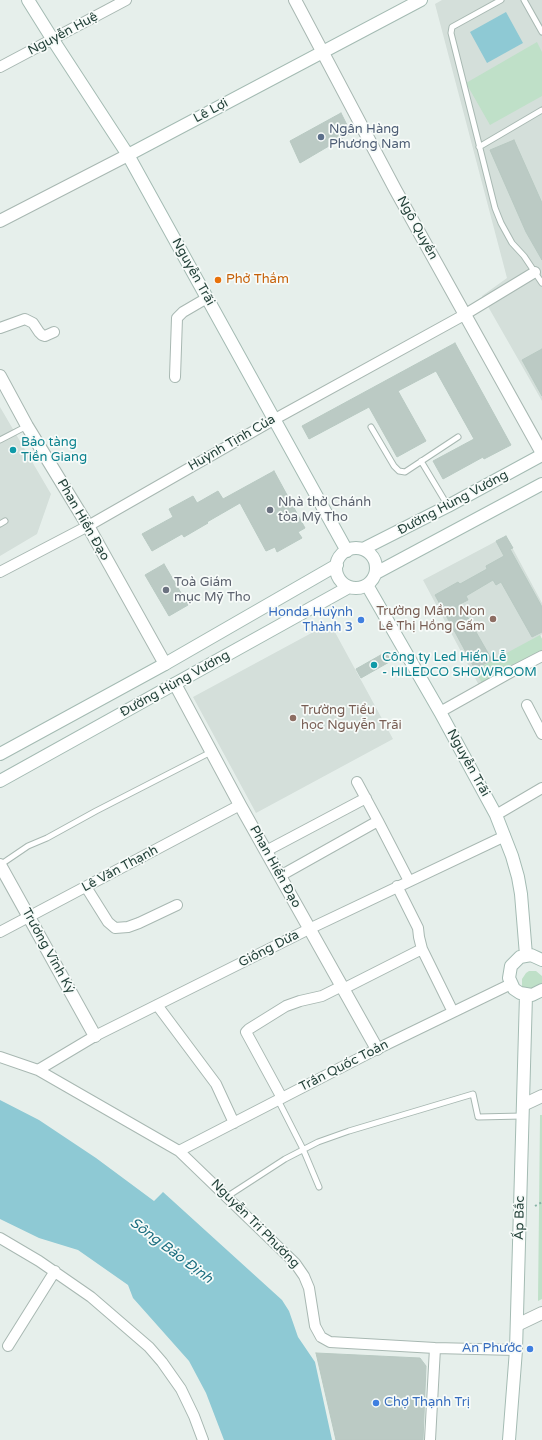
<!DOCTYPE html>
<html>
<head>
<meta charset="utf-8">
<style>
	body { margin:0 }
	canvas { display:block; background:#e6efeb }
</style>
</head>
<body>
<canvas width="542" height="1440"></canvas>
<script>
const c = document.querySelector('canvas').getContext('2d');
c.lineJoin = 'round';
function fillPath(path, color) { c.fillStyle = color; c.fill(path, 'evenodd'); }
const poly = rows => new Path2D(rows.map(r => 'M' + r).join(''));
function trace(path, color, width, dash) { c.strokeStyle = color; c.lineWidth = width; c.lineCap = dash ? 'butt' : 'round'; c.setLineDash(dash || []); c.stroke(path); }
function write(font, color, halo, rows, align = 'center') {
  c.font = font + ' "Varela Round",sans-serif'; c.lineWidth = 3.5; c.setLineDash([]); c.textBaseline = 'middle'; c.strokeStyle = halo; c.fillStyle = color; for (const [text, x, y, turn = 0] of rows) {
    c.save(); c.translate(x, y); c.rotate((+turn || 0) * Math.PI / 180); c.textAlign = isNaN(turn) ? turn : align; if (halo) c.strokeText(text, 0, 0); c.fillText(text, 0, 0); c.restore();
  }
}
fillPath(poly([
	[442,0,542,0,542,401,482,296,507,278,435,4],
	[0,407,51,494,37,534,0,556],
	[506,536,542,603,542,634,540,636,542,639,542,662,483,693,423,580],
	[330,623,393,739,256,813,193,697]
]), '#d4dfda');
fillPath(poly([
	[537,42,542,52,542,96,490,125,466,83],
	[540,635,542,639,542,659,485,689,475,670],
	[529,971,536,971,542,976,542,988,525,990,522,987,522,979,526,973],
	[540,1115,542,1115,542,1299,538,1301]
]), '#bfe0c8');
fillPath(poly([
	[506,12,523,43,487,63,470,32],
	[0,1100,39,1120,96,1158,154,1201,163,1192,282,1300,289,1311,298,1337,315,1362,332,1440,224,1440,206,1393,189,1361,133,1298,128,1285,78,1250,39,1238,0,1219]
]), '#8ec9d4');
const building = poly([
	[341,113,351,133,300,163,290,141,341,113],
	[514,140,542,203,542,260,526,232,490,150,514,140],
	[455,343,511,445,484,459,483,457,443,479,433,461,474,439,436,371,398,391,426,441,397,457,369,407,309,439,302,426,455,343],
	[542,349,542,396,522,360,542,349],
	[274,471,305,528,298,532,302,538,277,552,275,547,266,551,240,503,207,522,208,523,184,537,182,534,152,551,142,534,173,517,169,509,193,496,197,503,218,491,223,499,274,471],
	[506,536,513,548,510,549,542,607,542,632,532,637,501,582,496,585,493,580,466,596,468,600,460,604,492,660,475,669,435,595,458,582,460,584,487,569,486,566,504,556,496,541,506,536],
	[164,564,188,605,169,616,145,575,164,564],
	[386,652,391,661,361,678,356,669,386,652],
	[316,1353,420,1358,426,1366,423,1440,336,1440,316,1353]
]);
fillPath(building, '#bbcac4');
trace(building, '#b8c9c2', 1);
const service = poly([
	[501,0,452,27,451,33,495,208,501,223,512,243,524,256,542,283],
	[524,0,542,32],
	[479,147,542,110],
	[371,427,394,466,399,471,405,472,458,437],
	[0,440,27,426],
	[421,461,448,506],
	[0,524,5,521],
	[0,865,28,846,47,838,96,811,211,752],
	[278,1100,303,1149,319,1187],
	[228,1196,285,1159,318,1142,349,1131,473,1094,478,1117,522,1116]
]);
const minor = poly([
	[0,67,126,0],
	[0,328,25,319,33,323,39,332,42,335,45,336,54,332],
	[175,377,177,318,183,312,207,298],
	[0,572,88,526,275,419,464,315,535,272],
	[527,705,542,734],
	[440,712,513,671,542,656],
	[357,782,378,821],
	[496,815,542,788],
	[266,851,366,798],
	[280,876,378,821,409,881],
	[397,886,418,928,419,937,422,949,453,1012],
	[86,887,108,922,115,928,128,927,139,923,177,905],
	[0,932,240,805],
	[343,989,422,949],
	[157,1005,216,1084,234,1123],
	[0,1057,38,1070,179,1151,295,1263,304,1276,309,1288,315,1326,321,1337,330,1342,435,1348,516,1350],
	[38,1070,95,1036,309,929,505,836],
	[282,1098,246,1032,249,1029,286,1006,300,1001,322,996,342,986],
	[179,1151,377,1049,511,984],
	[0,1238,39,1261,91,1297,149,1347,162,1362,181,1389,194,1416,203,1440],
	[8,1346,55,1271],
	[430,1440,435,1348]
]);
const tertiary = poly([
	[295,0,395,189,542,453],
	[0,221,128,155],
	[0,376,27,426,88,526,165,664],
	[175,684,240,805,377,1049],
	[0,865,95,1036],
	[523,1105,542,1096],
	[517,1325,542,1313]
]);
const secondary = poly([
	[28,0,53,40,128,155,347,551],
	[128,155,421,0],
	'336 568a20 20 0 1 1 40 0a20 20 0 1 1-40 0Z',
	[363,549,448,506,542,455],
	[376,573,542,484],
	[367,585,440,712,496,815,512,856,518,877,521,894,526,955],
	[0,754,165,664,337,565],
	[0,781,349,587],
	[542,960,531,955,520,957,511,966,509,978,514,989,520,993,532,995,542,990],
	[509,1440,516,1350,526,995]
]);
trace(service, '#a8b8b2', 7);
trace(minor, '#a8b8b2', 12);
trace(tertiary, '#a8b8b2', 14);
trace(secondary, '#a4bbb3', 14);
trace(poly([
	[535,1206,542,1202]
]), '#86b3a5', 2, [2, 3]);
trace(service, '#fff', 5);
trace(minor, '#fff', 10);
trace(tertiary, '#fff', 12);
trace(secondary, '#fff', 12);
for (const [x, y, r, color] of [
	[321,137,4,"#5c6f8a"],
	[218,280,4,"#e8710a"],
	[13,450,4,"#0f9aa8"],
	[270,510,4,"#6b7280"],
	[166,590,4,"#6b7280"],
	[493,619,4,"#8d6e63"],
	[361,620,4,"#3f7fe0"],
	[374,665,4,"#0f9aa8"],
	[293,718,4,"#8d6e63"],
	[530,1349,4,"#3f7fe0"],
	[376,1403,4,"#3f7fe0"]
]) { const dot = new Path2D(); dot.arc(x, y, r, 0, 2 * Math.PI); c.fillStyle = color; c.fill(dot); trace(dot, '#f7fbf9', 1.5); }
write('13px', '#24423a', '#f7fbf9', [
	["Nguyễn Huệ",63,34,-28],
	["Lê Lợi",211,111,-28],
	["Ngô Quyền",417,228,61],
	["Nguyễn Trãi",193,272,61],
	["Huỳnh Tịnh Của",232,443,-30],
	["Đường Hùng Vương",453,503,-28],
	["Phan Hiển Đạo",83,520,60],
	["Đường Hùng Vương",175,684,-29],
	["Nguyễn Trãi",468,763,61],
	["Phan Hiển Đạo",275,867,61],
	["Lê Văn Thạnh",120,869,-28],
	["Giồng Dứa",269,949,-27],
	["Trương Vĩnh Ký",48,951,61],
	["Trần Quốc Toản",344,1066,-27],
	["Ấp Bắc",520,1218,-89],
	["Nguyễn Tri Phương",255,1224,45]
]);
write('13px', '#4e5e75', '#f7fbf9', [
	["Ngân Hàng",329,130],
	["Phương Nam",329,145]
], 'left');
write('13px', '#c56008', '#f7fbf9', [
	["Phở Thắm",226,280]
], 'left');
write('13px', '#0d838f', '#f7fbf9', [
	["Bảo tàng",21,443],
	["Tiền Giang",21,458],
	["Công ty Led Hiến Lễ",382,658],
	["- HILEDCO SHOWROOM",382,673]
], 'left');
write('13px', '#5b616d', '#f7fbf9', [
	["Nhà thờ Chánh",278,503],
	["tòa Mỹ Tho",278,518],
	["Toà Giám",174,583],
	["mục Mỹ Tho",174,598]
], 'left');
write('13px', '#785e54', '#f7fbf9', [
	["Trường Mầm Non",485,612],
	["Lê Thị Hồng Gấm",485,627],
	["Trường Tiểu",301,711,"left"],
	["học Nguyễn Trãi",301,726,"left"]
], 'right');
write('13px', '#366cbe', '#f7fbf9', [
	["Honda Huỳnh",353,613],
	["Thành 3",353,628],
	["An Phước",522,1349],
	["Chợ Thạnh Trị",384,1403,"left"]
], 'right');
write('italic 14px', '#1c6f80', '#f7fbf9', [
	["Sông Bảo Định",171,1251,37]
]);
</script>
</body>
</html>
